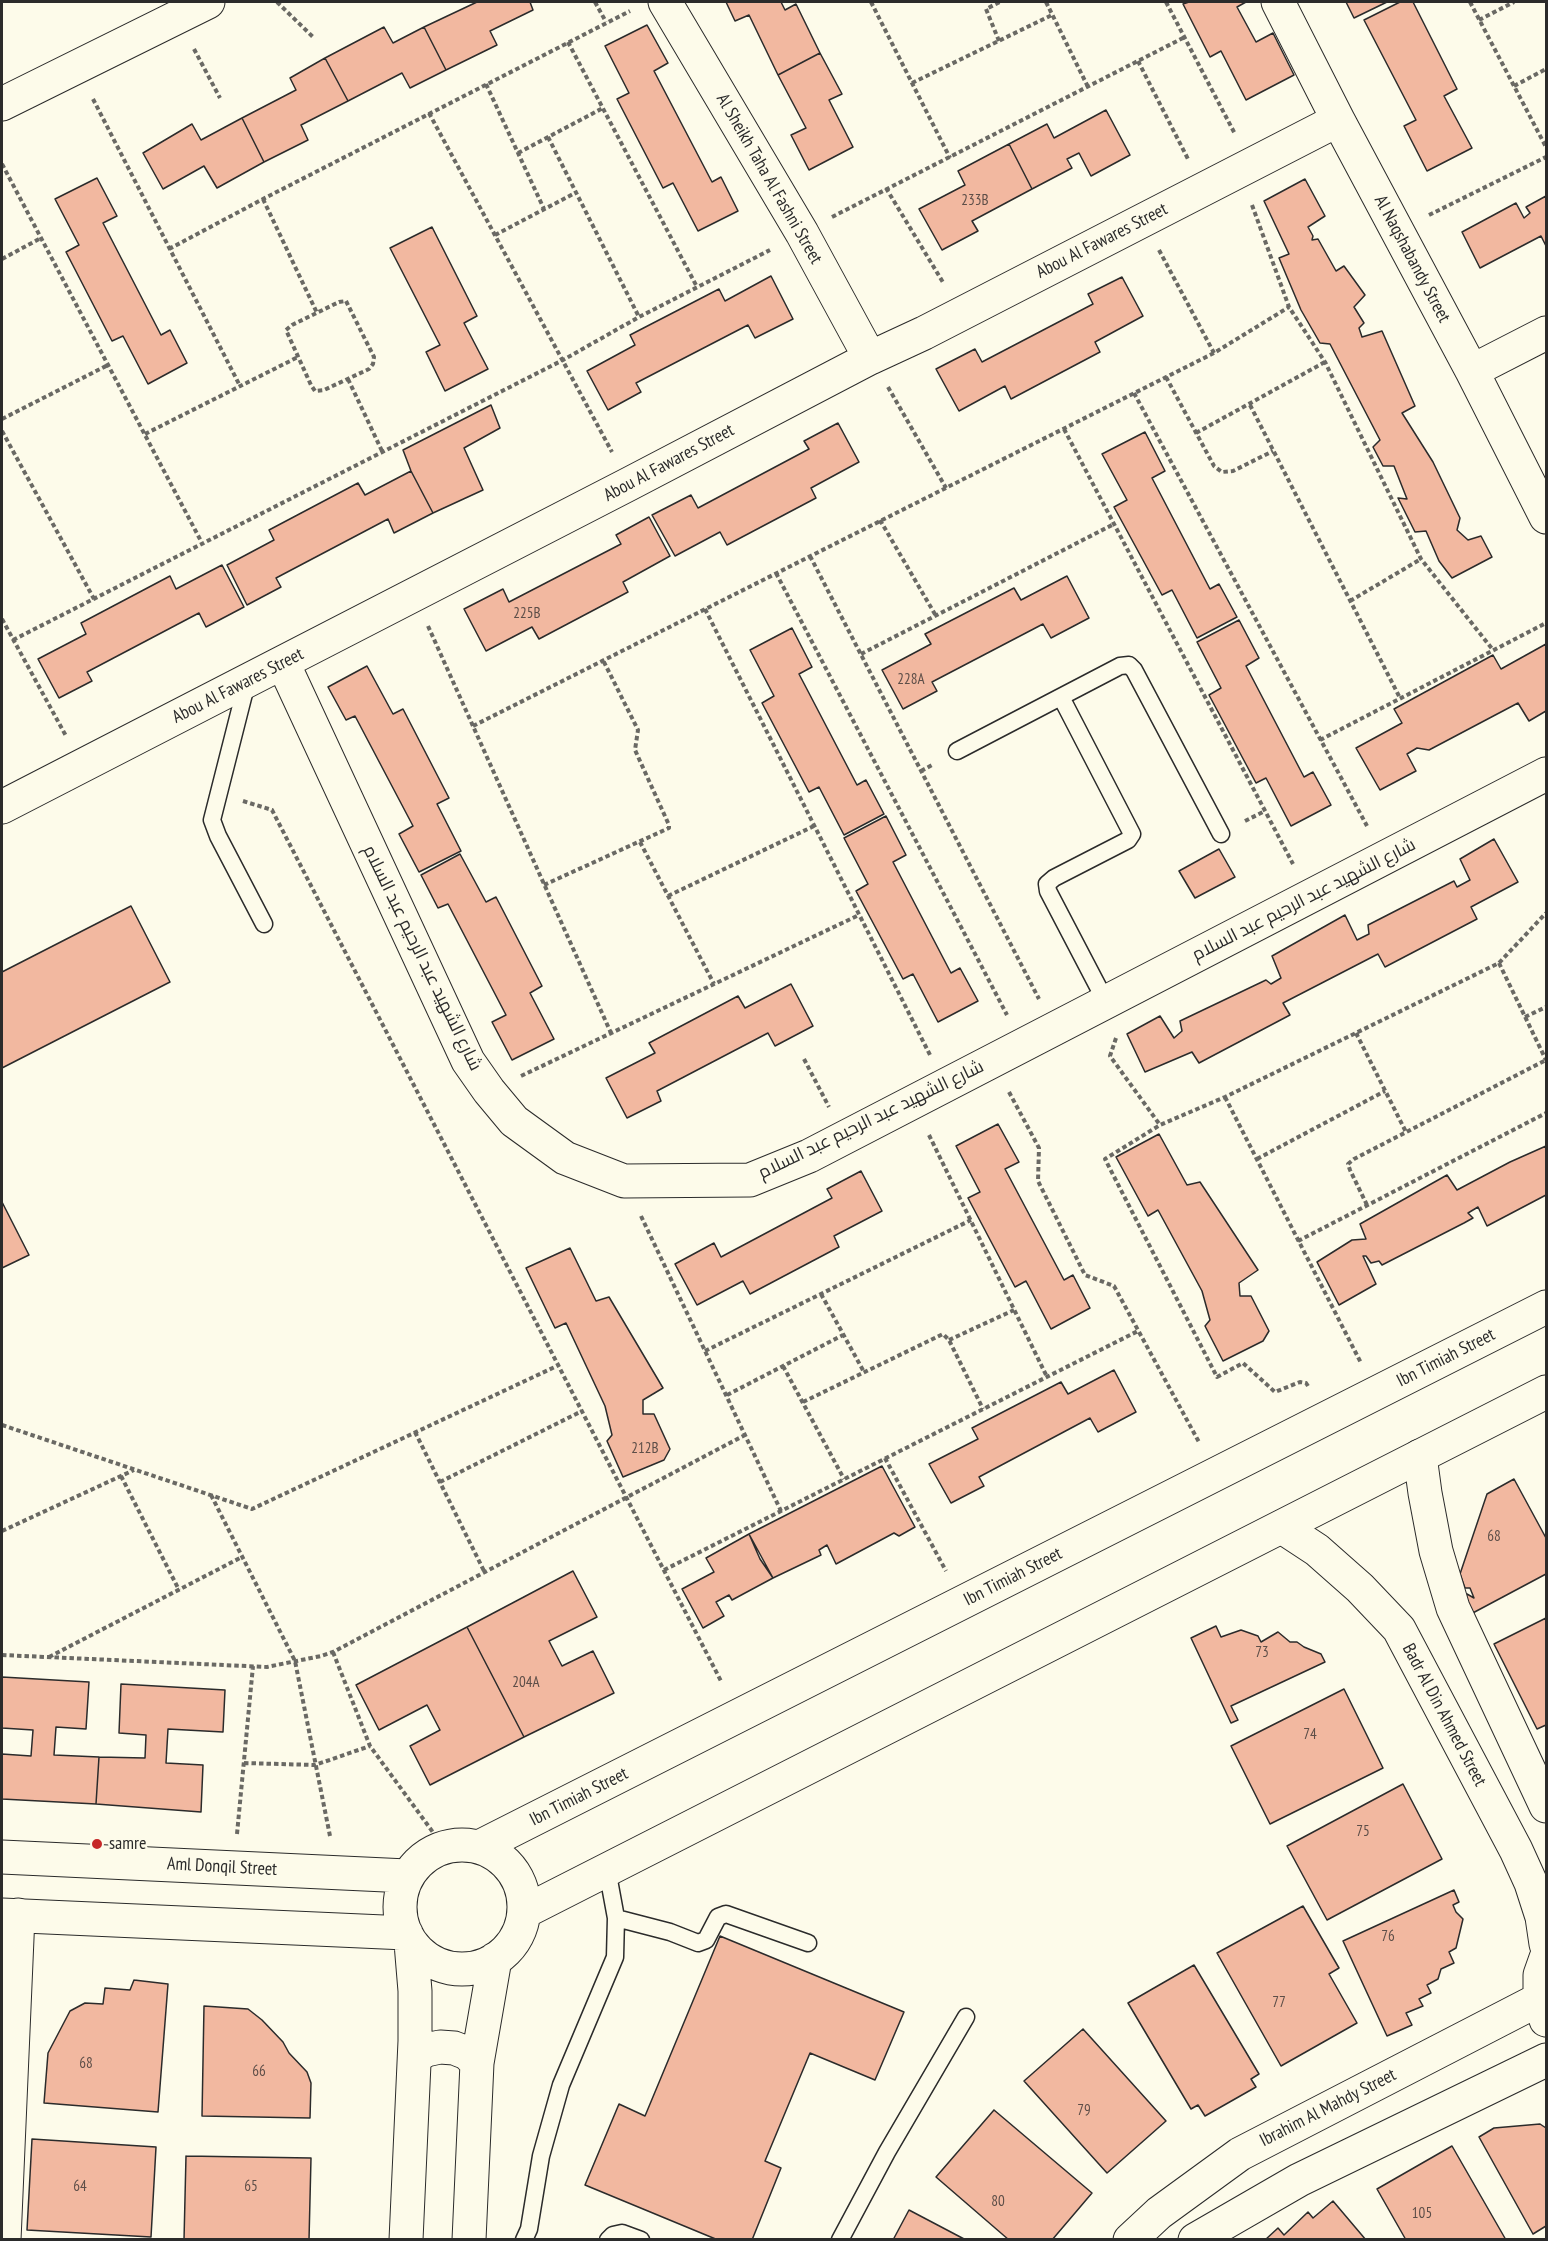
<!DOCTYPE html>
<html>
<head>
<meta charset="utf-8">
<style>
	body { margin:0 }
	#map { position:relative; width:1548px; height:2241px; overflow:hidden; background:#fdfbea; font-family:"PT Sans Narrow",sans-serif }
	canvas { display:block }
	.frame { position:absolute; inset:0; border:3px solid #2b2b2b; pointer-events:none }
</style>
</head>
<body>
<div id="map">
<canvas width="1548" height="2241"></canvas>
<div class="frame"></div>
</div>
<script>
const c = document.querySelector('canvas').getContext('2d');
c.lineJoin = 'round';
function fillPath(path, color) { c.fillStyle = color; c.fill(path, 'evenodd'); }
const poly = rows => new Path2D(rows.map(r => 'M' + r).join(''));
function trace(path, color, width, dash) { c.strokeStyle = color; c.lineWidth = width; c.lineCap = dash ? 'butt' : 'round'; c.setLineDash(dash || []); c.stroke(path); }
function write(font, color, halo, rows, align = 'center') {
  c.font = font + ' "PT Sans Narrow",Cairo,sans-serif'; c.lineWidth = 4.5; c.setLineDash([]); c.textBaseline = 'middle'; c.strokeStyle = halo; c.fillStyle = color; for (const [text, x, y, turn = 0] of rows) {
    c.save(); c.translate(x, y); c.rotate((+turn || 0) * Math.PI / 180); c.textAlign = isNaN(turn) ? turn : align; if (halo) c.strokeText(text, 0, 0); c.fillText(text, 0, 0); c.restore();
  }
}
const building = poly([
	[477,2,530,2,533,10,490,31,497,45,446,70,424,27,477,2],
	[726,2,781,2,785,10,796,4,820,53,778,75,749,15,735,21,726,2],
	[1189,2,1246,2,1237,7,1256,42,1273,33,1294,75,1246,100,1221,51,1210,57,1183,4,1189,2],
	[1346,2,1387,2,1354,18,1346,2],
	[1400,2,1413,2,1457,89,1444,96,1472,148,1427,171,1404,126,1416,120,1364,20,1400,2],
	[647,25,668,63,654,71,712,182,721,177,738,211,698,231,673,183,663,188,617,99,629,93,605,46,647,25],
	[384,27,393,43,424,27,446,70,410,88,402,73,348,101,325,58,384,27],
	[820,53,842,94,829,100,853,147,809,170,791,135,806,128,778,75,820,53],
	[325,58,348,101,301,125,308,140,264,162,242,118,296,90,290,78,325,58],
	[1106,110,1130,155,1091,176,1079,153,1067,159,1072,168,1032,189,1009,144,1047,124,1054,138,1106,110],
	[242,118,264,162,217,188,204,166,163,189,143,153,192,124,201,140,242,118],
	[1009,144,1032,189,972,221,978,231,942,250,919,209,965,185,958,171,1009,144],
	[97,178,117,216,103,223,161,335,170,330,187,363,148,384,123,336,112,341,66,252,79,245,55,199,97,178],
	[1305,179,1325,216,1308,227,1313,236,1312,240,1318,239,1336,271,1344,266,1365,295,1354,307,1364,323,1359,328,1362,337,1382,331,1415,406,1402,413,1433,462,1460,518,1457,530,1468,540,1481,536,1492,557,1452,578,1439,561,1426,531,1415,532,1398,498,1407,499,1394,466,1383,466,1373,447,1380,440,1330,344,1320,343,1301,310,1279,258,1289,254,1264,201,1305,179],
	[1546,196,1546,246,1541,236,1480,268,1462,232,1516,203,1524,218,1530,213,1526,207,1546,196],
	[432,227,477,316,464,323,488,369,445,391,426,352,440,345,390,248,432,227],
	[771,276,793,319,755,338,748,325,636,383,641,392,608,410,587,371,635,345,630,335,719,289,725,301,771,276],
	[1122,277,1143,316,1095,342,1100,352,1011,399,1005,386,959,411,936,369,975,349,982,362,1093,304,1088,294,1122,277],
	[491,405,500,428,464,448,483,490,433,513,411,471,403,450,491,405],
	[838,423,859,462,811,488,816,498,727,545,720,532,675,556,652,515,691,495,698,508,809,449,804,441,838,423],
	[1145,432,1165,471,1152,478,1210,589,1219,584,1237,617,1197,638,1172,590,1162,595,1114,507,1127,500,1102,454,1145,432],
	[411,471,433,513,394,533,388,519,276,578,281,587,247,605,227,565,274,540,269,530,358,483,365,495,411,471],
	[649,517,670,556,623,582,628,592,539,639,532,627,486,651,464,609,503,589,509,602,621,544,616,535,649,517],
	[222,565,244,607,206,627,199,613,87,672,92,681,59,698,38,659,86,634,81,623,170,576,176,589,222,565],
	[1067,576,1089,618,1051,638,1043,624,932,682,937,691,903,709,882,670,931,644,925,634,1014,588,1021,600,1067,576],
	[1239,620,1259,658,1246,666,1304,777,1313,772,1331,805,1291,826,1266,778,1256,783,1209,695,1221,688,1197,642,1239,620],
	[792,628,812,667,799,674,857,785,866,780,884,814,844,835,819,787,809,792,762,703,774,696,750,650,792,628],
	[1546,644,1546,711,1529,721,1518,703,1429,750,1417,748,1407,754,1416,771,1380,790,1356,748,1402,723,1394,709,1493,655,1501,669,1546,644],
	[367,666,393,714,403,709,449,798,437,804,461,851,419,872,399,834,413,826,355,716,346,720,328,687,367,666],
	[886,816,906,855,893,862,951,973,960,968,978,1001,938,1022,913,974,903,979,856,891,868,884,844,838,886,816],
	[1494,839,1518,882,1471,907,1477,919,1385,967,1378,954,1283,1003,1290,1015,1199,1063,1192,1052,1145,1072,1127,1034,1160,1016,1174,1038,1182,1031,1180,1021,1266,980,1271,984,1281,978,1272,956,1345,915,1357,940,1369,934,1368,925,1454,881,1457,887,1470,880,1460,859,1494,839],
	[1219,849,1235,877,1195,898,1179,871,1219,849],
	[460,854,486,902,496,897,542,986,530,993,554,1039,512,1060,492,1022,506,1015,448,904,438,908,421,875,460,854],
	[131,906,170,982,2,1068,2,972,131,906],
	[791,984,813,1026,775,1046,768,1033,657,1091,661,1101,627,1118,606,1078,655,1053,649,1043,738,996,745,1008,791,984],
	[998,1124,1019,1162,1005,1169,1064,1280,1073,1275,1090,1308,1051,1329,1026,1281,1015,1287,968,1198,980,1192,956,1146,998,1124],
	[1159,1134,1187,1185,1200,1182,1258,1270,1239,1283,1240,1296,1251,1296,1269,1331,1263,1341,1223,1361,1205,1326,1210,1320,1202,1291,1158,1210,1148,1216,1116,1157,1159,1134],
	[1546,1146,1546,1195,1487,1226,1478,1207,1468,1213,1473,1218,1464,1223,1382,1265,1379,1261,1371,1263,1366,1256,1363,1256,1376,1284,1339,1305,1317,1262,1352,1240,1366,1239,1360,1224,1447,1175,1457,1190,1510,1162,1546,1146],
	[861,1171,882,1211,834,1236,839,1247,750,1294,743,1281,697,1305,675,1264,714,1243,721,1257,832,1198,827,1189,861,1171],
	[2,1202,29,1255,2,1268,2,1202],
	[570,1248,596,1301,609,1297,663,1388,643,1400,643,1414,654,1414,670,1449,664,1460,623,1477,607,1441,612,1435,605,1406,566,1323,555,1328,526,1268,570,1248],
	[1114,1370,1136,1412,1098,1432,1090,1418,979,1477,984,1486,951,1503,929,1464,978,1439,972,1428,1061,1382,1068,1394,1114,1370],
	[882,1466,915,1527,899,1536,894,1533,836,1564,827,1545,819,1550,821,1555,773,1578,760,1559,749,1534,882,1466],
	[1514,1479,1546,1538,1546,1574,1469,1615,1462,1601,1467,1594,1474,1598,1470,1588,1465,1588,1460,1574,1487,1494,1514,1479],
	[749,1534,773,1578,732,1600,729,1595,716,1602,724,1616,703,1628,682,1589,714,1572,706,1558,749,1534],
	[573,1571,597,1617,549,1641,562,1666,593,1651,614,1693,524,1737,467,1627,573,1571],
	[1546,1618,1546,1725,1537,1729,1494,1644,1546,1618],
	[1216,1626,1221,1637,1241,1630,1258,1636,1261,1642,1278,1632,1290,1642,1297,1642,1304,1647,1321,1654,1325,1662,1231,1706,1238,1720,1231,1723,1191,1638,1216,1626],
	[467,1627,524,1737,430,1785,410,1746,440,1730,427,1705,379,1730,356,1685,467,1627],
	[2,1677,89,1682,86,1729,56,1727,54,1755,99,1757,96,1804,2,1799,2,1754,31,1756,33,1730,2,1728,2,1677],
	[121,1684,225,1690,223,1732,168,1729,166,1763,203,1765,201,1812,96,1804,99,1757,145,1758,146,1735,119,1733,121,1684],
	[1344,1689,1383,1768,1270,1824,1231,1746,1344,1689],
	[1403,1784,1442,1859,1327,1920,1287,1846,1403,1784],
	[1454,1890,1459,1902,1453,1905,1456,1912,1463,1919,1456,1948,1449,1952,1454,1963,1441,1969,1438,1979,1427,1985,1431,1993,1419,1999,1423,2006,1406,2013,1412,2025,1387,2036,1343,1941,1454,1890],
	[1303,1906,1339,1968,1329,1974,1357,2023,1281,2066,1217,1953,1303,1906],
	[720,1936,904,2012,875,2080,810,2053,765,2161,781,2168,752,2240,718,2240,585,2185,619,2104,645,2116,720,1936],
	[1194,1965,1259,2074,1251,2079,1256,2087,1205,2116,1198,2105,1191,2109,1128,2003,1194,1965],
	[134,1980,168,1984,158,2112,44,2103,48,2053,70,2011,85,2003,103,2004,105,1988,130,1990,134,1980],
	[204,2006,248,2009,262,2020,283,2042,289,2053,307,2072,311,2083,310,2118,202,2116,204,2006],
	[1083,2029,1166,2121,1107,2173,1024,2081,1083,2029],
	[994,2110,1092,2193,1052,2240,1009,2240,936,2177,994,2110],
	[1540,2124,1546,2128,1546,2226,1533,2234,1479,2137,1494,2128,1540,2124],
	[32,2139,156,2147,151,2237,27,2230,32,2139],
	[1452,2146,1506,2240,1406,2240,1377,2189,1452,2146],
	[186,2156,311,2158,309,2240,184,2240,186,2156],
	[1333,2201,1366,2240,1265,2240,1278,2228,1284,2235,1308,2212,1313,2218,1333,2201],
	[909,2210,966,2240,893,2240,909,2210]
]);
fillPath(building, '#f2b8a0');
trace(building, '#2b2b2b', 1.5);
const service = poly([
	[247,682,212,820,218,836,264,924],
	[1061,697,1132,834,1128,840,1054,878,1047,884,1048,891,1106,1002],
	[957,751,1120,666,1129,665,1134,670,1221,834],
	[616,1918,670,1932,698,1943,706,1940,718,1917,726,1914,808,1943],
	[524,2240,529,2229,541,2156,561,2085,615,1957,616,1918,609,1880,604,1871],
	[608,2240,613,2235,622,2233,641,2240],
	[840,2240,887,2152,966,2017]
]);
const minor = poly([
	[665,2,802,233,870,358],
	[1278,2,1338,120,1472,371,1546,517],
	[2,104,208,2],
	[1472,371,1546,333],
	[283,663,468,1061,489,1091,514,1121,565,1158,624,1181,750,1180,809,1156,1546,774],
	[2,807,629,484,870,358,924,333,1338,120],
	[1420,1456,1425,1493,1436,1551,1453,1608,1546,1806],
	[1282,1527,1317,1550,1360,1588,1399,1629,1516,1850,1531,1883,1542,1917,1546,1944],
	[4,2240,18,1915]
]);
const tertiary = poly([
	'400 1907a62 62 0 1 1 124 0a62 62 0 1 1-124 0Z',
	[479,1847,1546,1307],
	[2,1857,407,1876],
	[524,1912,1546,1392],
	[2,1915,406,1933],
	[1546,2020,1540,1999,1540,1975,1546,1958],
	[415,2057,426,2050,440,2047,454,2048,467,2053,477,2063],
	[406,2240,415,2041,415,1991,411,1943],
	[469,2240,477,2063,495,1959],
	[1130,2240,1159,2213,1240,2154,1540,1999],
	[1195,2240,1299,2180,1546,2060]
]);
trace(service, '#2b2b2b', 19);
trace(minor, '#2b2b2b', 35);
trace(tertiary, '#2b2b2b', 35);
trace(poly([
	[277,2,313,37],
	[595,2,606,22],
	[871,2,950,158],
	[1046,2,1088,87],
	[1166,2,1235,134],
	[1470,2,1546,147],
	[1479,20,1514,2],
	[999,41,986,9,1000,2],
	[568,42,697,287],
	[194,49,220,98],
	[1138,61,1188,159],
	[912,83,1052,15],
	[486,84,544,209],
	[1514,86,1546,69],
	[93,99,240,386],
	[429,113,612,452],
	[548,137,639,317],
	[518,153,603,108],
	[2,164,202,543],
	[886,188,944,284],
	[263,199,317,313],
	[1252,205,1289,307,1325,362,1421,559,1493,650],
	[1429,215,1546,157],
	[832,217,1185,37],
	[495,235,577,192],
	[169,249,263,199,630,11],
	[1159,250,1214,353],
	[2,259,41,238],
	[346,301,374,357,373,364,369,369,324,390,315,391,311,385,286,330,292,325,339,302,346,301],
	[1166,377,1214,466,1222,472,1233,471,1273,451],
	[348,379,382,451],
	[888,387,946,488],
	[1134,393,1367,826],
	[1250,405,1400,698],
	[2,419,108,365],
	[1064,429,1293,864],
	[2,431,94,599],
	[1196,433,1325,362],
	[145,434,298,357],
	[880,520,936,616],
	[810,556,1039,999],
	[776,573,1007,1015],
	[1350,601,1421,559],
	[705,609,930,1055],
	[2,619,66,736],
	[428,626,611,1033],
	[13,640,563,360,639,317,770,250],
	[861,654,1114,524],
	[473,726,1214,353,1289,307],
	[1320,740,1546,623],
	[921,771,934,764],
	[243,801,272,810,722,1683],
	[1245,821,1265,811],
	[640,842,714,984],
	[544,885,669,828,669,825,635,750,638,730,603,660],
	[668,896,814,826],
	[1499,963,1546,1060],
	[1525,1017,1546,1007],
	[1356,1033,1406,1132],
	[1116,1038,1110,1056,1160,1125],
	[804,1059,829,1107],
	[521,1076,859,915],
	[1009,1092,1039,1148,1038,1181,1085,1275,1114,1286,1200,1444],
	[1225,1097,1361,1363],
	[929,1135,1047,1377],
	[1257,1159,1385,1091],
	[1367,1205,1350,1170,1348,1164,1354,1159,1546,1060],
	[641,1216,781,1511],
	[1298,1241,1546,1113],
	[821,1294,864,1372],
	[949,1340,1014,1310],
	[705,1351,971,1220],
	[783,1366,844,1479],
	[1308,1386,1306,1383,1300,1382,1275,1392,1243,1363,1217,1377,1105,1159,1160,1125,1225,1097,1499,963,1546,913],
	[727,1395,843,1335],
	[803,1402,943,1334,949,1340,983,1409],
	[2,1425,252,1509,559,1365],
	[415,1432,484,1571],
	[885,1458,946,1571],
	[121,1476,179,1590],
	[440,1482,582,1411],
	[211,1495,295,1661,330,1836],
	[2,1531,134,1470],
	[664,1570,1138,1331],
	[333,1652,370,1746,443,1846],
	[2,1655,267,1667,321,1656,333,1652,745,1435],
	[49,1657,242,1557],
	[244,1763,315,1765,370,1746],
	[237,1834,253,1666]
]), '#6a6964', 4, [4.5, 3]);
trace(service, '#fdfbea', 16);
trace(minor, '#fdfbea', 33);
trace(tertiary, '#fdfbea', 33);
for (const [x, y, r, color] of [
	[97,1844,6,"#c62828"]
]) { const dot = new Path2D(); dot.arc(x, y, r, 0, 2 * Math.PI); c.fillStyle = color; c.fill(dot); trace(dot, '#fdfbea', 2); }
write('15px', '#5d4e48', null, [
	["233B",975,201],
	["225B",527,614],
	["228A",911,680],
	["212B",645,1449],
	["68",1494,1537],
	["73",1262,1653],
	["204A",526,1683],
	["74",1310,1735],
	["75",1363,1832],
	["76",1388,1937],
	["77",1279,2003],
	["68",86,2064],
	["66",259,2072],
	["79",1084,2111],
	["64",80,2187],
	["65",251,2187],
	["80",998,2202],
	["105",1422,2214]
]);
write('18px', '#2b2b2b', '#fdfbea', [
	["Al Sheikh Taha Al Fashni Street",769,179,60],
	["Abou Al Fawares Street",1102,241,-27],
	["Al Naqshabandy Street",1412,259,62],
	["Abou Al Fawares Street",669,463,-28],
	["Abou Al Fawares Street",238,686,-27],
	["شارع الشهيد عبد الرحيم عبد السلام",1304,900,-27],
	["شارع الشهيد عبد الرحيم عبد السلام",422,958,64],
	["شارع الشهيد عبد الرحيم عبد السلام",871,1120,-26],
	["Ibn Timiah Street",1446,1358,-27],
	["Ibn Timiah Street",1013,1577,-27],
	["Badr Al Din Ahmed Street",1444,1715,62],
	["Ibn Timiah Street",579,1797,-27],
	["Aml Donqil Street",222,1867,3],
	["Ibrahim Al Mahdy Street",1328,2108,-27]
]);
write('18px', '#2b2b2b', '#fdfbea', [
	["samre",109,1844]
], 'left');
</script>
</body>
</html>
